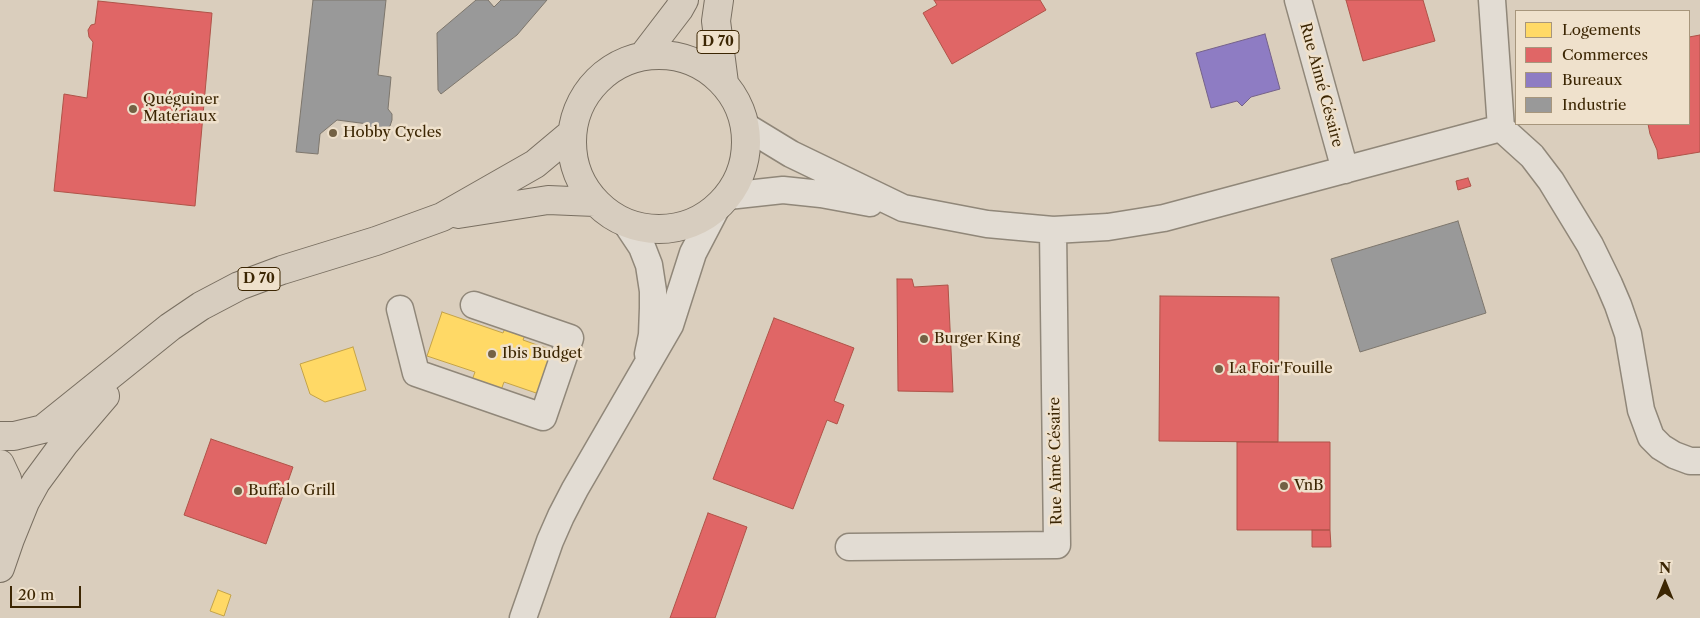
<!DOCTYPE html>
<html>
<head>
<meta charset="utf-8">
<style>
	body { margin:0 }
	#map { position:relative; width:1700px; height:618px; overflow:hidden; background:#dacebd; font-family:"Libre Caslon Text",serif }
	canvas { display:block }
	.legend { position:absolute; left:1515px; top:10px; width:175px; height:115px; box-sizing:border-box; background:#efe1cc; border:1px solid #a7967c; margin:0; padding:6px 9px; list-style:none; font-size:15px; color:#3c2603 }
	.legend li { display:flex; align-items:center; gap:10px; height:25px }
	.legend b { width:25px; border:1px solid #a7967c }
	.north { position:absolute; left:1640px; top:558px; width:50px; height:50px; -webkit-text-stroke:4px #efe1cc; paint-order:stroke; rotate:0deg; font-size:14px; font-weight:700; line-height:20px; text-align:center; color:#3c2603 }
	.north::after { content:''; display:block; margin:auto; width:18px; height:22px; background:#3c2603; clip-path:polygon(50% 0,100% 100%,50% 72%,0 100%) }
	.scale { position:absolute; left:10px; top:586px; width:71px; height:22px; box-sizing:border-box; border:2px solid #3c2603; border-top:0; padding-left:6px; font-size:15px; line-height:18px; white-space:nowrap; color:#3c2603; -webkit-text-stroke:4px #efe1cc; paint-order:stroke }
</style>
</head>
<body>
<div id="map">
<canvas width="1700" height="618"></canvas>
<ul class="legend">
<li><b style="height:14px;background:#ffd966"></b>Logements</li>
<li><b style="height:14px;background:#e06666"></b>Commerces</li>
<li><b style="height:14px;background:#8e7cc3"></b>Bureaux</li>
<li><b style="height:14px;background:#999"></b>Industrie</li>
</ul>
<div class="north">N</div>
<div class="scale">20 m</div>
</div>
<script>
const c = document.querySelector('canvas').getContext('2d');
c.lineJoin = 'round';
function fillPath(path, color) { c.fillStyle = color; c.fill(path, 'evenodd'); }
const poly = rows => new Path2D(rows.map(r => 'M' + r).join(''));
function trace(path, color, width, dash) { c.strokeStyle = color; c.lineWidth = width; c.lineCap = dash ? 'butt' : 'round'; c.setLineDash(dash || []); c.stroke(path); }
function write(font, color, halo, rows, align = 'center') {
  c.font = font + ' "Libre Caslon Text",serif'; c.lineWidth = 5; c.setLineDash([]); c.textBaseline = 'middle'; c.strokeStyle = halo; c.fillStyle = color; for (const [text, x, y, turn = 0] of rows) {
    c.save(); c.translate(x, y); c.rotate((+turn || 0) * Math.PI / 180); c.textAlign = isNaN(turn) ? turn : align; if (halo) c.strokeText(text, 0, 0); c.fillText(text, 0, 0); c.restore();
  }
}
const homes = poly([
	[442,312,503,333,507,324,527,330,523,340,557,352,542,395,504,382,500,393,471,383,475,372,427,356,442,312],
	[353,347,366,390,325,402,310,394,300,364,353,347],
	[218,590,231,595,224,616,210,611,218,590]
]);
fillPath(homes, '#ffd966');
trace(homes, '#c4a348', 1);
const shops = poly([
	[934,0,1040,0,1046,10,952,64,923,13,937,5,934,0],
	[1346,0,1423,0,1435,41,1363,61,1346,0],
	[98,1,212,13,195,206,54,191,64,94,87,98,93,42,89,37,88,30,91,25,95,24,98,1],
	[1700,35,1700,152,1658,159,1657,150,1650,134,1648,124,1689,124,1689,37,1700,35],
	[1468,178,1471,186,1458,190,1456,181,1468,178],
	[897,279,912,279,914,287,948,285,953,392,898,391,897,279],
	[1160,296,1279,297,1278,442,1159,441,1160,296],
	[774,318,854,348,834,401,844,405,837,424,827,420,793,509,713,479,774,318],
	[211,439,293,467,266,544,184,515,211,439],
	[1237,442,1330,442,1330,530,1237,530,1237,442],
	[708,513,747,527,715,618,670,618,708,513],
	[1312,530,1330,530,1331,547,1312,547,1312,530]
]);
fillPath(shops, '#e06666');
trace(shops, '#af5348', 1);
const offices = poly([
	[1265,34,1280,89,1251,97,1242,106,1237,101,1211,108,1196,53,1265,34]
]);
fillPath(offices, '#8e7cc3');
trace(offices, '#756289', 1);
const industry = poly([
	[313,0,386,0,378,75,391,77,388,109,392,114,392,120,390,126,384,130,378,131,372,129,368,124,337,120,320,134,318,154,296,152,313,0],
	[476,0,488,0,494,7,501,0,547,0,517,35,441,94,438,90,437,33,476,0],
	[1458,221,1486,313,1360,352,1331,259,1458,221]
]);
fillPath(industry, '#999');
trace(industry, '#7d766c', 1);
const minor = poly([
	[1298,0,1345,170],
	[1492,0,1501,128,1532,156,1551,181,1590,245,1609,284,1618,305,1628,334,1641,410,1651,437,1661,447,1674,455,1690,461,1700,461],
	[745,126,791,154,903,208,987,224,1053,230,1108,227,1164,218,1501,128],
	[728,196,783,190,821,194,870,203],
	[626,223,642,247,649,265,653,291,653,308,652,335,648,354],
	[400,309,416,373,543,417,570,338,474,305],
	[849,547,1057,545,1053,230],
	[523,618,550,541,561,516,575,489,670,325,693,253,717,207]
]);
const primary = poly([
	[719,0,716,21,724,83],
	'572 142a87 87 0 1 1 174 0a87 87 0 1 1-174 0Z',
	[643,56,679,9,684,0],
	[458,214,548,200,595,202],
	[0,436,14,436,43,429,170,327,201,306,239,286,282,270,376,241,442,217,535,164,572,133],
	[0,464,7,479,11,498,13,516,10,539,0,568],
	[10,539,25,502,36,482,64,444,105,396]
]);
trace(minor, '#908779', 29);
trace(primary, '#796f61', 30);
trace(minor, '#e2dcd3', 26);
trace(primary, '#d7cdbf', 28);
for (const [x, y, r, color] of [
	[133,109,5,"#736144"],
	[333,133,5,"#736144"],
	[924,339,5,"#736144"],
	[492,354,5,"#736144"],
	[1219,369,5,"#736144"],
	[1284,486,5,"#736144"],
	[238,491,5,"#736144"]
]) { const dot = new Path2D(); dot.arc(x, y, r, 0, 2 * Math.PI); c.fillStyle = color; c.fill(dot); trace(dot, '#efe1cc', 2); }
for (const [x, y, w] of [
	[718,42,42],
	[259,279,42]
]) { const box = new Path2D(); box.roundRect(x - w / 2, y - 11.5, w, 23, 4); c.fillStyle = '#efe1cc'; c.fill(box); trace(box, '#3c2603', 1); }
write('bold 14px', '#3c2603', null, [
	["D 70",718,42],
	["D 70",259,279]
]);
write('15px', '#3c2603', '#efe1cc', [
	["Rue Aimé Césaire",1321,85,75],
	["Rue Aimé Césaire",1056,461,-91]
]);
write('15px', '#3c2603', '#efe1cc', [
	["Quéguiner",143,100],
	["Matériaux",143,117],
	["Hobby Cycles",343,133],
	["Burger King",934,339],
	["Ibis Budget",502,354],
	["La Foir'Fouille",1229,369],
	["VnB",1294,486],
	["Buffalo Grill",248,491]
], 'left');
</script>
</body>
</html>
